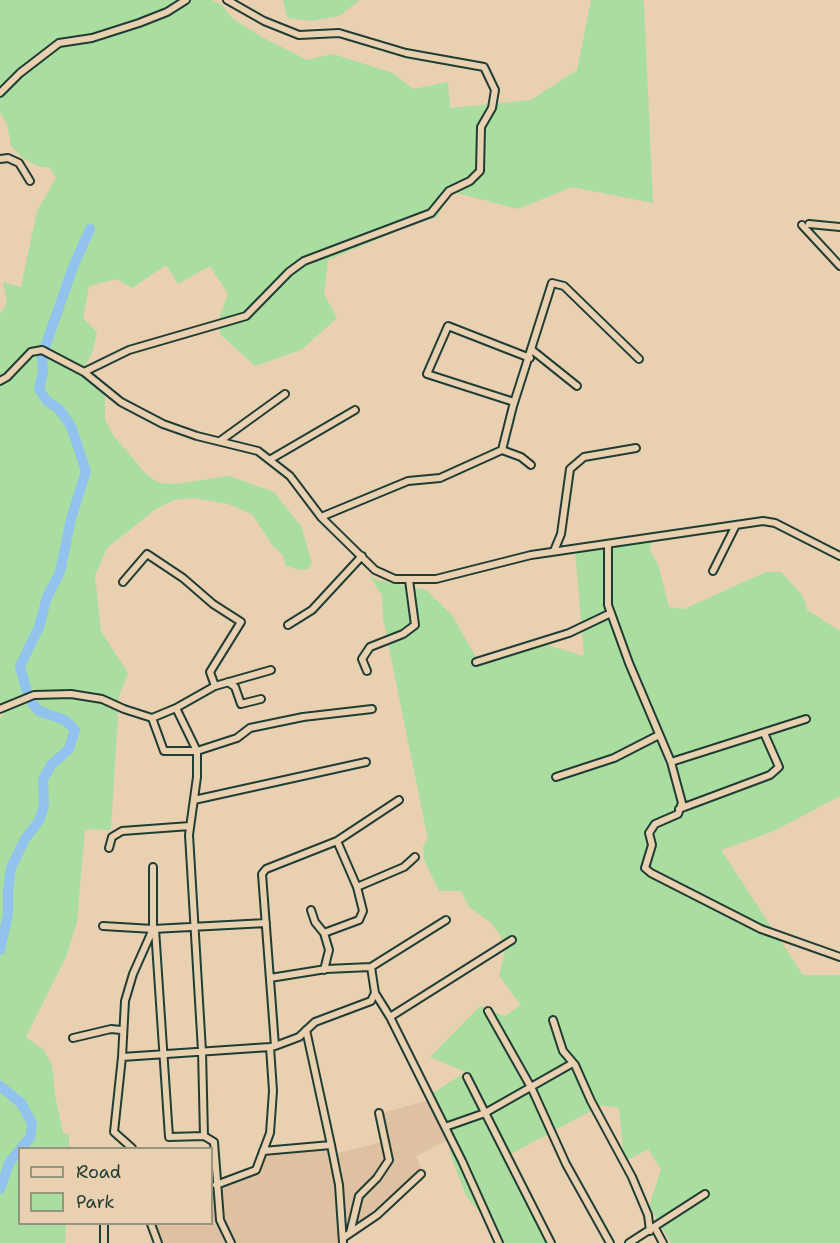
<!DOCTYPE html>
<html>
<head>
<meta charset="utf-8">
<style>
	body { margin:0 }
	#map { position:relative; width:840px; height:1243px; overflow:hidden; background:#e9d0b1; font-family:"Shantell Sans",sans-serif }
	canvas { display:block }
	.legend { position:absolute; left:18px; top:1147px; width:195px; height:78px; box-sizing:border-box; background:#e9d0b1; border:2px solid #98957f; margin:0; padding:8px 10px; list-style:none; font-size:18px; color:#1f3d34 }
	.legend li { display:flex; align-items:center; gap:12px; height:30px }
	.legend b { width:30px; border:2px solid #98957f }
</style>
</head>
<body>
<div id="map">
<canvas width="840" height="1243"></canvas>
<ul class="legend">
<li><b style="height:8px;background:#e9d0b1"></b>Road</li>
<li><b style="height:16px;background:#a9dea0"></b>Park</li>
</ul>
</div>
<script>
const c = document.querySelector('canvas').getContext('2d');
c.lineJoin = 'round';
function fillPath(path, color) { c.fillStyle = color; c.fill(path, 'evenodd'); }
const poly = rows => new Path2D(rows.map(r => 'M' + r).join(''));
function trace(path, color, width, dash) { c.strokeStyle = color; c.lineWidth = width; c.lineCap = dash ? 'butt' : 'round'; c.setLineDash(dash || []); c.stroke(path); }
fillPath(poly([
	[428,1100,442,1107,448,1140,416,1156,423,1172,391,1203,345,1235,347,1243,155,1243,145,1224,212,1224,212,1185,256,1170,263,1151,331,1145,334,1154,382,1142,376,1115]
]), '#dec1a1');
fillPath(poly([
	[0,0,212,0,222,5,233,19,262,37,307,60,333,54,393,73,413,89,448,82,450,108,531,100,577,70,591,0,643,0,644,5,653,203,572,187,518,209,449,191,438,217,409,226,328,260,324,294,337,318,301,350,255,366,220,334,219,318,228,294,210,266,178,284,166,265,132,288,117,279,89,286,83,318,97,332,92,353,81,374,105,394,105,420,114,436,147,475,159,483,175,484,229,476,274,492,301,526,312,563,308,569,299,570,285,565,283,555,272,545,252,514,228,504,193,498,174,500,156,509,107,548,95,576,101,631,128,673,119,696,111,830,85,829,77,922,66,957,26,1037,44,1050,52,1065,55,1095,63,1133,69,1134,69,1148,20,1148,20,1224,66,1224,65,1243,0,1243,0,718,4,713,0,710,0,314,7,302,3,282,21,287,37,211,56,178,49,167,40,167,24,159,11,146,7,124,0,112],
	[283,0,360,0,339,16,312,21,287,18],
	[653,541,649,549,658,564,669,607,684,609,766,572,781,572,803,596,807,610,840,631,840,796,774,831,721,850,803,975,840,975,840,1243,671,1243,649,1206,661,1169,648,1149,624,1162,619,1108,602,1105,509,1155,552,1243,498,1243,493,1228,466,1196,451,1156,442,1107,428,1100,429,1095,466,1072,430,1057,480,1006,505,1016,521,1005,499,976,505,951,500,934,489,921,469,907,461,891,439,891,424,860,423,846,428,840,383,618,382,596,370,576,377,580,426,590,452,615,478,661,537,642,584,656,575,549]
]), '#a9dea0');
trace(poly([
	[28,696,20,666,39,627,47,597,60,572,71,519,86,471,71,426,59,409,47,401,39,389,43,372,42,356,73,267,90,229],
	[0,950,8,914,8,890,11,868,25,839,39,821,44,806,43,780,51,765,69,749,75,730,65,720,39,711,29,699],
	[0,1086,21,1103,32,1123,30,1138,21,1148],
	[0,1189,10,1161,20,1150]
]), '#92c2ee', 10);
const minor = poly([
	[0,93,20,73,59,43,92,38,139,23,167,12,186,0],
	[0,159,8,158,19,163,30,181],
	[809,224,840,227],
	[802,225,840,266],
	[532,350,577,386],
	[84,372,129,350,246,316,289,272,304,261,431,213,449,191,470,181,480,171,481,127,492,108,495,90,484,67,406,53,339,33,299,35,264,21,227,0],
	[0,381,7,377,31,352,42,350,84,372,121,402,163,424,197,436,258,451,290,476,321,517,375,570,395,579,436,579,531,555,763,521,775,523,840,556],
	[514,402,427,374,448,326,530,358],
	[220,441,285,394],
	[502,450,521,457,531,465],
	[271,459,355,410],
	[321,517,408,481,440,478,502,450,513,406,552,283,564,286,639,359],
	[608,545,608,605,629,663,671,762,682,803,678,814,655,824,649,833,652,845,645,868,651,873,761,929,840,957],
	[554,551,561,534,570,469,584,457,636,448],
	[713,571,736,525],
	[123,582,147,554,183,578,213,604,241,622,210,672,215,686],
	[288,625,312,610,362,556],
	[476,662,569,633,611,613],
	[367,671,362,659,370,647,403,634,415,625,409,580],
	[228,682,235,687,241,704,261,699],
	[176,708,197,751,197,777,189,835,202,1051,204,1136,214,1142,220,1220,231,1243],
	[0,709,34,695,71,694,102,699,124,709,152,718,176,708,215,686,271,670],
	[152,718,164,751,197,751,237,738,250,728,303,717,372,709],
	[671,762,806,719],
	[556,777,614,758,659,735],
	[194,800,366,762],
	[679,809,770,775,779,767,764,733],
	[109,848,112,837,122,831,190,826],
	[357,887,404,867,415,857],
	[311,910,315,922,324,933,329,950,324,970],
	[266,923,153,929,133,974,125,1001,122,1057,270,1047],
	[103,926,153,929,153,867],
	[155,929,169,1137,204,1136],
	[324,933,359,920,363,911,357,887,337,841],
	[270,978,326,969,371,967,446,920],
	[375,993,390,1017],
	[488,1011,532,1089,566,1164,610,1243],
	[553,1020,563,1051,575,1065,591,1101,632,1177,648,1215,650,1231],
	[73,1038,111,1029,121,1030],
	[275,1046,299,1037,315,1022,371,1001,375,993,371,967],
	[122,1057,114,1132,132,1148],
	[467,1077,551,1243],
	[445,1127,485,1113,573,1063],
	[331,1145,339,1185,343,1243],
	[263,1151,331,1145,306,1030],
	[216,1185,256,1170,270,1133,273,1091,270,1047,275,1046,262,874,266,869,337,841,399,800],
	[104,1224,104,1243],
	[151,1224,158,1243],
	[655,1228,663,1243],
	[350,1233,359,1196,377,1178,389,1160,379,1113],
	[343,1238,377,1215,421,1174],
	[499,1243,462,1161,390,1017,512,940],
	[629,1243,705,1194]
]);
trace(minor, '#1f3d34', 10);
trace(minor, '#e9d0b1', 6);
</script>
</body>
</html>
